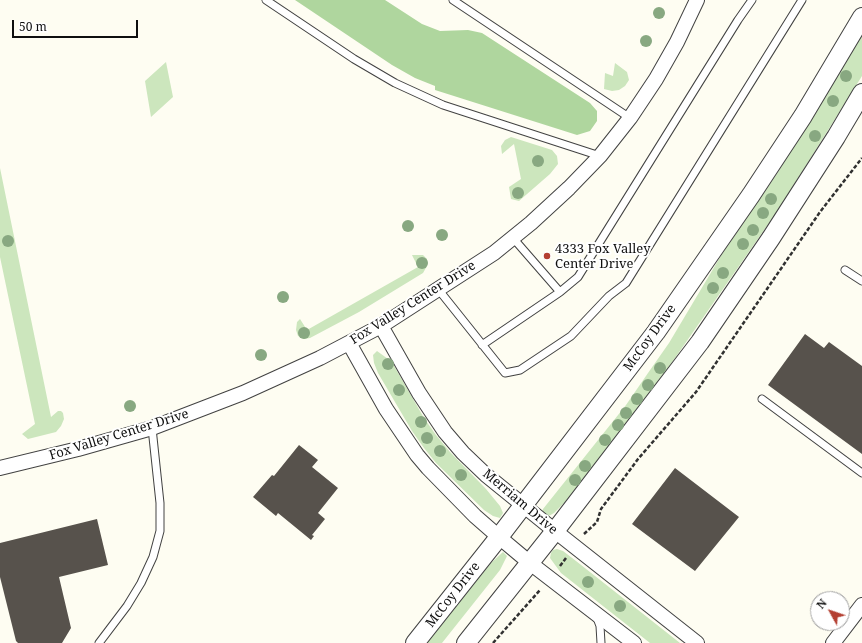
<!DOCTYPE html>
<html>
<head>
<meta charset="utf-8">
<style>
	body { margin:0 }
	#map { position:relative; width:862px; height:643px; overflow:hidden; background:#fefdf2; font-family:"Noto Serif",serif }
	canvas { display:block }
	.north { position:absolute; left:810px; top:591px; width:40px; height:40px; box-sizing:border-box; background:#fff; border:1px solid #9f9f9f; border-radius:50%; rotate:310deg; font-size:11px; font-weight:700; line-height:16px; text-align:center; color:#0f0f0f }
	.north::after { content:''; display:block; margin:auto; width:14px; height:18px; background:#b43f31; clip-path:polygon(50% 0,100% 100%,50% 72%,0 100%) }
	.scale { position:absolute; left:12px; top:20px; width:126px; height:18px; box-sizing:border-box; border:2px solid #0f0f0f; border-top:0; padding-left:5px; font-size:12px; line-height:14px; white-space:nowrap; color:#0f0f0f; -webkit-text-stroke:3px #fff; paint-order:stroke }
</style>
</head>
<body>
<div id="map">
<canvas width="862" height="643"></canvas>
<div class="north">N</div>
<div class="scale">50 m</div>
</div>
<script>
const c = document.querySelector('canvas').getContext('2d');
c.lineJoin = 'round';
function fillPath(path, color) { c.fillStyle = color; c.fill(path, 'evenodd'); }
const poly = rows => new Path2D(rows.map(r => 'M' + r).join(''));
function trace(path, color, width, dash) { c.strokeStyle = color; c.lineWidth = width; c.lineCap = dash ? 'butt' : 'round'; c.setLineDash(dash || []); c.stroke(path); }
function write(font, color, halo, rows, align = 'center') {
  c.font = font + ' "Noto Serif",serif'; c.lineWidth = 4; c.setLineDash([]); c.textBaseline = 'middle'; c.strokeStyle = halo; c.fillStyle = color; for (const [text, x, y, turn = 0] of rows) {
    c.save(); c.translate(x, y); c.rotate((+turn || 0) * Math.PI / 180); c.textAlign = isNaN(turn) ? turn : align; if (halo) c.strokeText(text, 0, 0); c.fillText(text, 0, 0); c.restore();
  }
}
fillPath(poly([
	[862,34,862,76,778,210,659,381,566,501,554,513,547,517,542,513,543,509,626,405,648,373,669,343,722,254,778,172],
	[166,62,173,97,151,117,145,81],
	[615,63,627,72,629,80,625,86,619,90,612,91,604,89,605,73,613,76],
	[511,137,552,150,557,156,558,164,550,174,519,201,511,199,509,187,521,179,514,144,502,154,501,146,505,140],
	[0,168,51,417,58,411,61,411,63,413,64,419,61,426,56,432,28,439,22,434,35,424,0,257],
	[412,255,423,255,427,259,427,266,423,273,359,312,310,338,304,339,298,336,296,330,297,322,300,319,307,330,418,267],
	[377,351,388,359,393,364,424,418,436,435,450,452,486,489,500,506,503,513,500,518,493,516,484,510,436,463,424,448,412,431,378,373,374,363,373,355],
	[557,549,563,551,576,561,680,643,650,643,561,573,550,558,551,553,553,550],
	[503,552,507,556,500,570,442,643,426,643,491,563]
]), '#cce6bd');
fillPath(poly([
	[295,0,385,0,422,24,440,31,468,30,482,33,590,103,597,111,597,121,590,131,577,135,435,90,435,86,415,78,392,65]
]), '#afd69e');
fillPath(poly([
	[805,334,824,348,829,342,862,366,862,454,768,385],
	[299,445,318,460,312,467,338,488,318,513,325,519,312,535,314,536,311,540,278,513,276,516,253,497,272,475,274,476],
	[675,468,739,517,695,571,632,524],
	[97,519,108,565,59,577,71,628,62,643,18,643,16,641,0,577,0,543]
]), '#57524c');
const service = poly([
	[266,0,354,59,395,83,443,105,600,156],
	[453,0,630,118],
	[513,238,560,292,578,277,738,20,752,0],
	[845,270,862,281],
	[438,289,505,373,520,370,571,336,609,296,626,283,802,0],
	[482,345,560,292],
	[762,399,862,473],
	[597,618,600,626,601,643],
	[99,643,127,606,141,583,153,557,160,531,160,503,152,428]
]);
const minor = poly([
	[381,326,419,393,445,432,463,453,486,475,555,531,697,643],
	[349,343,386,409,417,455,428,468,475,516,499,537,530,563,634,643],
	[0,468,78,449,152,428,243,393,320,358,381,326,494,253,531,223,569,188,600,156,630,118,656,79,677,42,697,0],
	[833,643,862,605]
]);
const tertiary = poly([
	[415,643,499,537,656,332,751,195,803,116,862,17],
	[466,643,555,531,700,342,771,238,836,137,862,93]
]);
trace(service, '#424242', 9);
trace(minor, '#424242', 16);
trace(tertiary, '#424242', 20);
trace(poly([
	[584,534,597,522,601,509,638,459,696,392,820,212,862,158],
	[560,566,566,558],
	[493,643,540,590]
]), '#313131', 2.5, [4, 2]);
trace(service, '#fff', 7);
trace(minor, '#fff', 14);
trace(tertiary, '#fff', 18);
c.fillStyle = '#88a881';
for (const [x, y] of [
	[659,13],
	[646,41],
	[846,76],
	[833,101],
	[815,136],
	[538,161],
	[518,193],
	[771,199],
	[763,213],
	[408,226],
	[753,230],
	[442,235],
	[8,241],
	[743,244],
	[422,263],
	[723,273],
	[713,288],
	[283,297],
	[304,333],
	[261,355],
	[388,364],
	[660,368],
	[648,385],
	[399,390],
	[637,399],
	[130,406],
	[626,413],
	[421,422],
	[618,425],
	[427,438],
	[605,440],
	[440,451],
	[585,466],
	[461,475],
	[575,480],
	[588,582],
	[620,606]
]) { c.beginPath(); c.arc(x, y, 6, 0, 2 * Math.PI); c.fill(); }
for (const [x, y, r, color] of [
	[547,256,4,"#b43f31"]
]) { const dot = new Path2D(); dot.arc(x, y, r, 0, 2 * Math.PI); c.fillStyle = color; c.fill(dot); trace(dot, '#fff', 1.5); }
write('13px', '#0f0f0f', '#fff', [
	["4333 Fox Valley",555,249],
	["Center Drive",555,264]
], 'left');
write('13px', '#0f0f0f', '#fff', [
	["Fox Valley Center Drive",413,303,-32],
	["McCoy Drive",650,338,-54],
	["Fox Valley Center Drive",119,435,-17],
	["Merriam Drive",520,502,40],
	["McCoy Drive",453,595,-52]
]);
</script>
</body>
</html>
